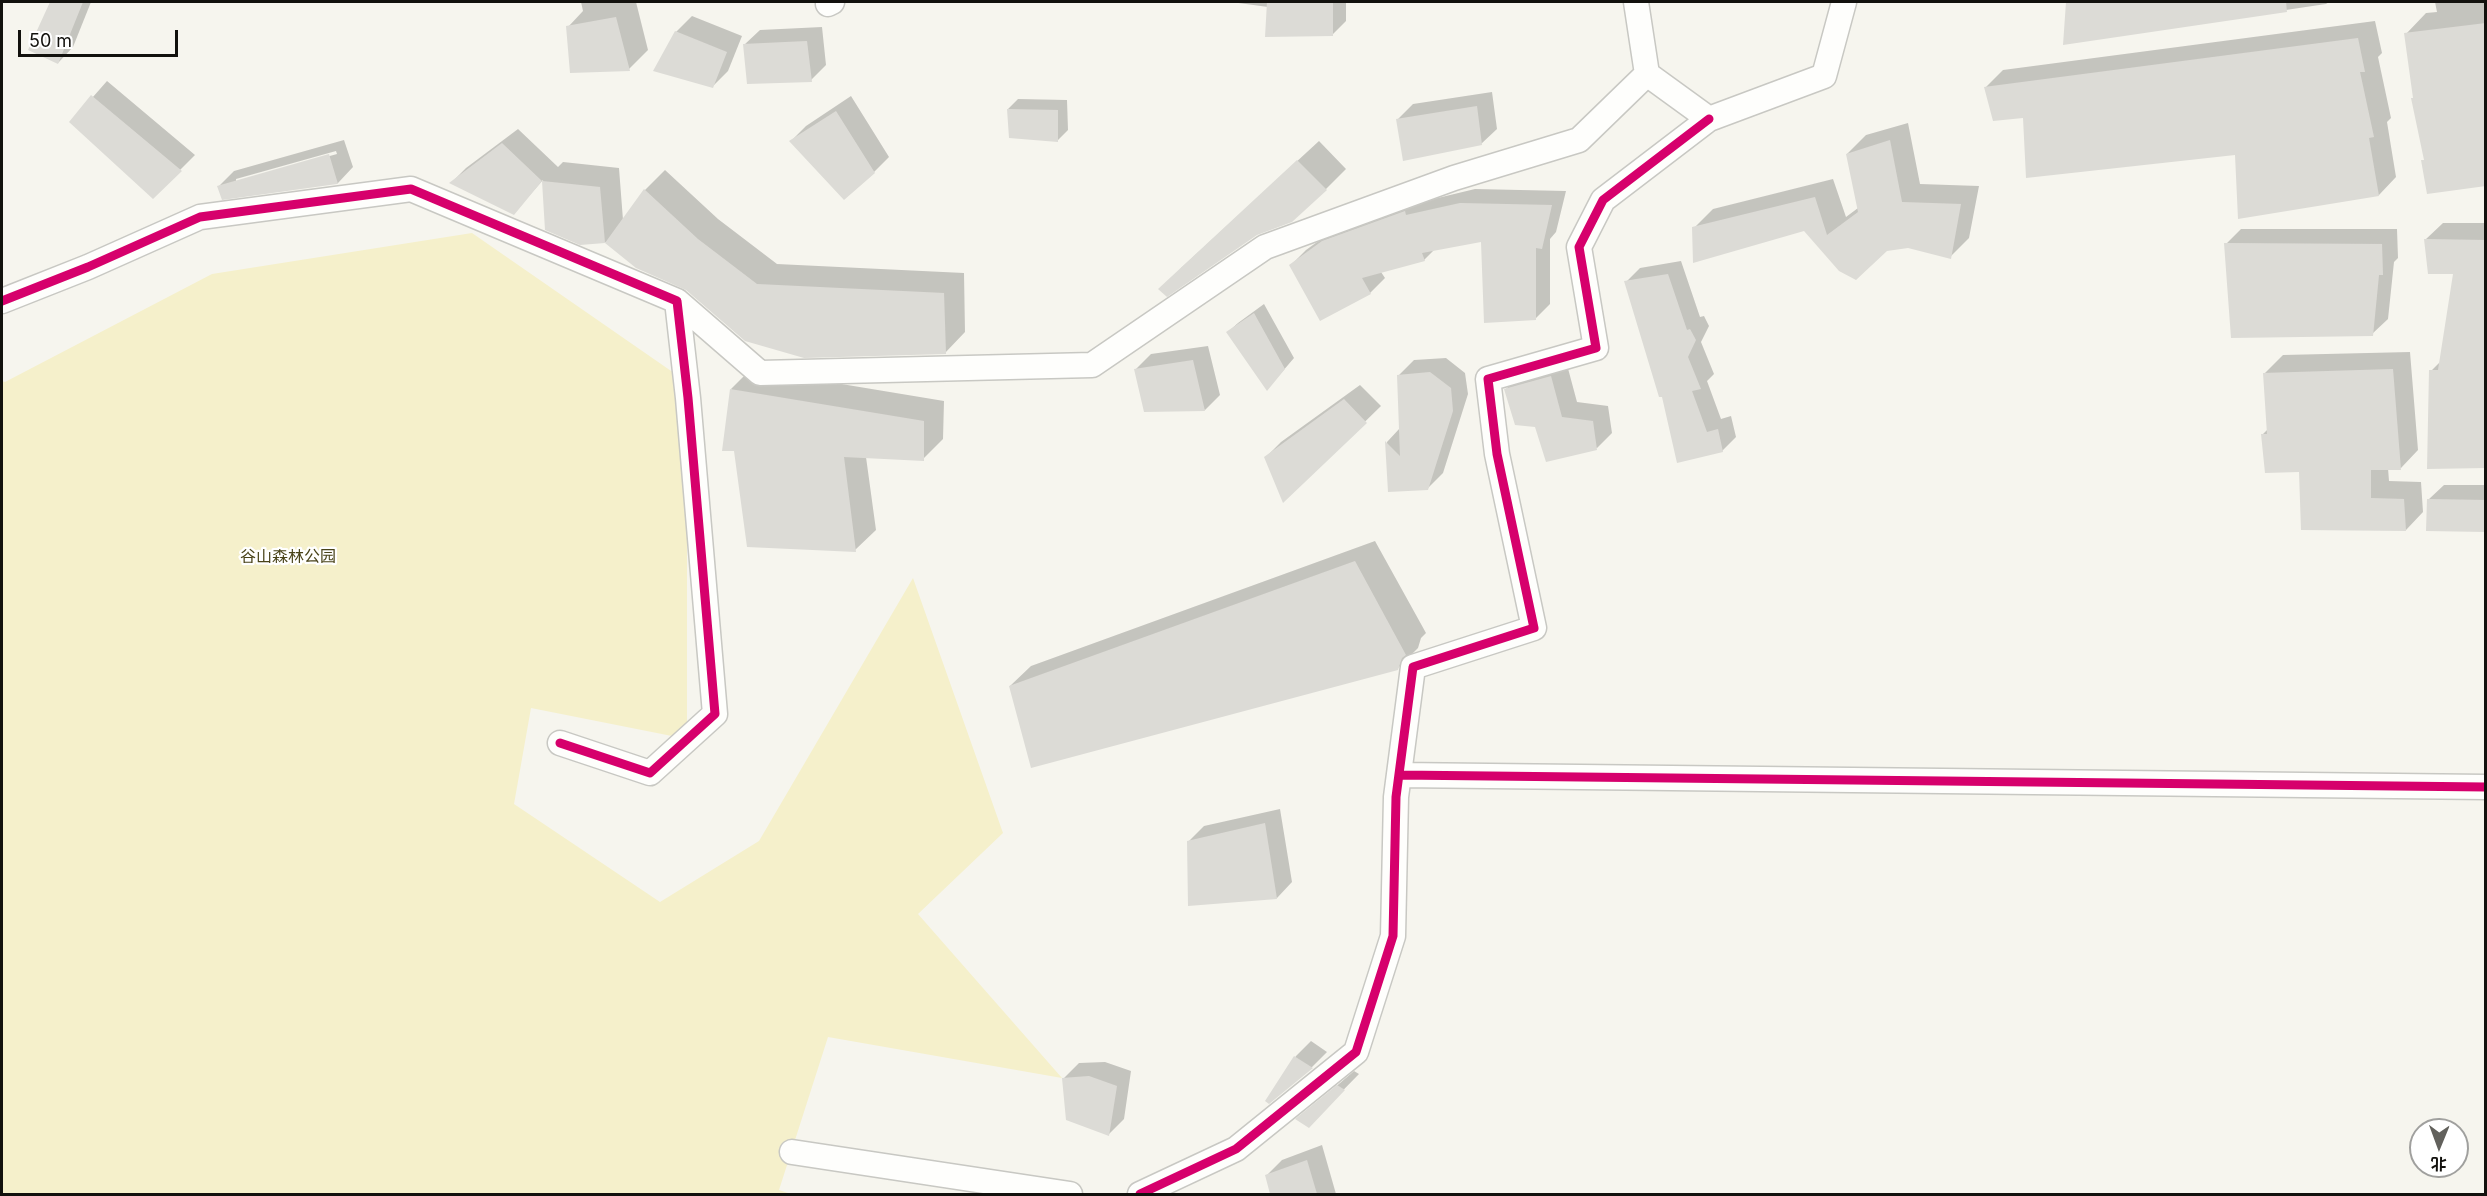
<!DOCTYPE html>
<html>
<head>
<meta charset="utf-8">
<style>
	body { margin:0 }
	#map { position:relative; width:2487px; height:1196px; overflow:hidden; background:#f6f5ee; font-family:Inter,"Noto Sans SC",sans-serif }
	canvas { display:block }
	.frame { position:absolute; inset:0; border:3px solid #12110d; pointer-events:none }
	.north { position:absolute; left:2409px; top:1118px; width:60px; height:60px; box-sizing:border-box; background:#fff; border:2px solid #a0a09e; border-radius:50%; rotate:181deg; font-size:16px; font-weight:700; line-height:24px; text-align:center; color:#12110d }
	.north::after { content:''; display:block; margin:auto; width:21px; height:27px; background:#62615c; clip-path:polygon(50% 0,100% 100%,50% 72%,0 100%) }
	.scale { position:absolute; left:18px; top:30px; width:160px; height:27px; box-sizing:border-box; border:3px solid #12110d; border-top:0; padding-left:8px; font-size:18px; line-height:21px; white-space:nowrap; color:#12110d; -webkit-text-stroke:4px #fff; paint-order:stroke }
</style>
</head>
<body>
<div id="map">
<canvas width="2487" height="1196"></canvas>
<div class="frame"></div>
<div class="north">北</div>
<div class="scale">50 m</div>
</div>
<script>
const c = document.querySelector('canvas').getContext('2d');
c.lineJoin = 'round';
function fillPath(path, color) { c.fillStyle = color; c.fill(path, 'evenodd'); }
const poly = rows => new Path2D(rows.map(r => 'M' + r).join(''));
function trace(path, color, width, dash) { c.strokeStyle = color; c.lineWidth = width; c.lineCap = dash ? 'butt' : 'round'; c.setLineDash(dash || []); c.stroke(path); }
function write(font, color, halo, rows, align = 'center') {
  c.font = font + ' Inter,"Noto Sans SC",sans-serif'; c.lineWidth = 4.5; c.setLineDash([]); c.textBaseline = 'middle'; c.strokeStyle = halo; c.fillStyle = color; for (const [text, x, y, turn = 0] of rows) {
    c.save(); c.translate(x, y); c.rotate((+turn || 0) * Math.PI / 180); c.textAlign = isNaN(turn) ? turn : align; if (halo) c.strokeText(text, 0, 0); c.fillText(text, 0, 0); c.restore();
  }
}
fillPath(poly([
	[472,233,687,382,687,739,531,708,514,804,660,902,759,841,913,578,1003,833,918,914,1062,1078,828,1037,779,1190,791,1194,2,1194,2,381,5,382,212,274]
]), '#f5f0cb');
fillPath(poly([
	[52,2,91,2,73,47,58,63,30,49],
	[581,2,636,2,648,50,629,69,568,27,583,11],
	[1231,2,1346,2,1346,21,1332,35,1268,7],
	[2069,2,2329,2,2326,4,2065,43],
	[2435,2,2486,2,2486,184,2423,161,2425,159,2406,34,2426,13,2437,12],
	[692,16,742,36,728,71,713,86,655,70,676,32],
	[2375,21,2382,53,2378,57,2391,118,2387,122,2396,177,2379,195,2236,153,2024,116,1986,87,2003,70],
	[822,27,826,65,811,80,744,45,760,30],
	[107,81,195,155,153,197,71,122],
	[1492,92,1497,129,1481,144,1398,119,1413,104],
	[851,96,889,157,874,172,791,141,806,126],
	[1018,99,1067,100,1068,130,1058,140,1008,109],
	[1908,123,1920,184,1979,186,1969,238,1950,257,1908,247,1886,250,1855,278,1804,229,1694,228,1713,209,1833,179,1846,217,1858,208,1847,154,1866,135],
	[518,129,558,167,563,162,619,168,623,220,645,190,665,170,718,219,777,264,964,273,965,332,945,353,637,267,605,242,580,243,547,229,543,180,514,213,451,183,466,168],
	[344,140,353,167,338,183,223,198,219,186,234,171],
	[336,151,337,154,236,182,236,179],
	[1319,141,1346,169,1326,189,1257,234,1180,269],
	[1475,189,1566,191,1556,232,1550,239,1550,304,1536,318,1483,240,1435,249,1424,260,1381,272,1385,278,1370,293,1291,265,1306,250,1338,227,1421,202],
	[2443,223,2486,223,2486,466,2431,371,2441,361,2455,272,2425,240],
	[2241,229,2397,229,2398,258,2394,262,2388,319,2372,334,2226,244],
	[1681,261,1700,317,1704,316,1709,326,1701,342,1714,374,1707,381,1721,419,1731,416,1736,437,1722,451,1663,395,1626,282,1640,268],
	[1264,304,1294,358,1276,379,1228,332,1238,323],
	[1208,346,1220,395,1205,410,1135,370,1151,354],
	[2410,352,2418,450,2401,468,2388,468,2389,481,2421,482,2423,512,2406,530,2301,470,2263,434,2268,429,2265,373,2283,355],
	[1446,358,1465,373,1468,394,1443,473,1427,489,1389,490,1387,442,1400,428,1399,375,1414,360],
	[1566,361,1577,402,1608,406,1612,433,1597,448,1536,425,1505,390,1521,374],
	[751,369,944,401,943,439,923,459,866,457,876,530,855,550,731,389],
	[1360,385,1381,406,1284,501,1266,457,1281,442],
	[2444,485,2486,485,2486,530,2428,500],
	[1375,541,1426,633,1421,638,1418,648,1397,669,1010,686,1031,666],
	[1280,809,1292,882,1277,898,1188,842,1204,826],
	[1311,1041,1327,1052,1312,1067,1269,1102,1268,1101,1296,1056],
	[1105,1062,1131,1071,1124,1119,1109,1134,1064,1078,1079,1063],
	[1354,1071,1359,1074,1308,1126,1298,1119],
	[1322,1145,1336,1194,1272,1194,1267,1175,1282,1160]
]), '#0003');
fillPath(poly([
	[50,2,83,2,58,64,28,50],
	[1267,2,1333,2,1333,36,1265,37],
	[2066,2,2286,2,2287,12,2063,45],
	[616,17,630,71,570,73,566,26],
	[2486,23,2486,186,2427,194,2421,160,2424,160,2411,98,2413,98,2404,33],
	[675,31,727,52,713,88,653,71],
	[2358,38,2365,72,2360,72,2374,137,2369,138,2379,196,2238,219,2235,155,2026,178,2023,118,1993,121,1984,87],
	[807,41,812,82,747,84,743,44],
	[91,95,182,171,153,199,69,122],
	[1477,106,1482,145,1403,161,1396,119],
	[1007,109,1058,110,1058,142,1009,138],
	[836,111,875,173,844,200,789,141],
	[1890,140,1902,202,1961,204,1951,259,1908,248,1887,251,1856,280,1839,271,1804,231,1693,263,1692,227,1815,197,1827,235,1858,212,1846,154],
	[502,143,542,181,514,215,449,183],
	[329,154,338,184,337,184,222,200,217,186],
	[1297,160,1327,190,1292,222,1257,235,1167,297,1158,289],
	[542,181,600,187,605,243,580,245,545,230],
	[644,189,698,239,757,284,944,293,946,354,804,358,745,341,686,290,636,268,605,243],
	[1460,203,1552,205,1542,249,1536,248,1536,320,1484,323,1481,242,1422,253,1425,261,1362,278,1371,294,1320,321,1289,265,1322,241,1405,211,1406,215],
	[2424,239,2486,240,2486,468,2427,469,2429,370,2438,370,2453,274,2428,274],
	[2224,243,2382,244,2383,275,2379,275,2373,336,2231,338],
	[1668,274,1687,330,1690,329,1696,340,1688,357,1701,389,1692,391,1707,432,1718,429,1723,452,1677,463,1662,397,1659,397,1624,281],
	[1254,313,1285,369,1267,391,1226,332],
	[1193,360,1205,411,1144,412,1134,369],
	[2393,369,2401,470,2371,470,2371,498,2404,499,2406,531,2301,530,2299,472,2265,473,2261,434,2267,434,2263,373],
	[1430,372,1451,388,1453,411,1428,490,1388,492,1385,441,1400,456,1397,375],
	[1551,376,1562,417,1593,421,1597,450,1546,462,1535,427,1515,425,1504,389],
	[730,389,924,421,924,461,844,457,856,552,747,547,734,451,722,451],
	[1344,399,1367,423,1283,503,1264,457],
	[2427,499,2486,500,2486,532,2426,531],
	[1355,561,1406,655,1402,658,1398,670,1031,768,1009,686],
	[1265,823,1277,899,1188,906,1187,841],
	[1294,1056,1313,1068,1269,1104,1265,1101],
	[1089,1076,1117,1086,1109,1136,1066,1120,1062,1078],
	[1337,1085,1345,1090,1309,1128,1295,1119],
	[1307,1160,1317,1194,1270,1194,1265,1175]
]), '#dcdbd6');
const minor = poly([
	[1636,2,1647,74,1709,119,1824,76,1844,2],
	[828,4,832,2],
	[2,301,88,267,200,217,411,189,677,301,688,398,715,714,650,773,560,743],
	[677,301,760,373,1092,365,1265,247,1454,178,1579,140,1647,74],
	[1399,775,2486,787],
	[792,1152,1070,1194],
	[1140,1194,1236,1149,1356,1052,1393,936,1396,797,1413,667,1534,628,1497,454,1488,379,1596,348,1579,247,1603,200,1709,119]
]);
trace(minor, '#c8c8c3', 27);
trace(minor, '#fefefc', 24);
trace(poly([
	[2,301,88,267,200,217,411,189,677,301,688,398,715,714,650,773,560,743],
	[1399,775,2486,787],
	[1140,1194,1236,1149,1356,1052,1393,936,1396,797,1413,667,1534,628,1497,454,1488,379,1596,348,1579,247,1603,200,1709,119]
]), '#d6006c', 9);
write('16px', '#494319', '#fff', [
	["谷山森林公园",288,557]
]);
</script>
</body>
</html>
